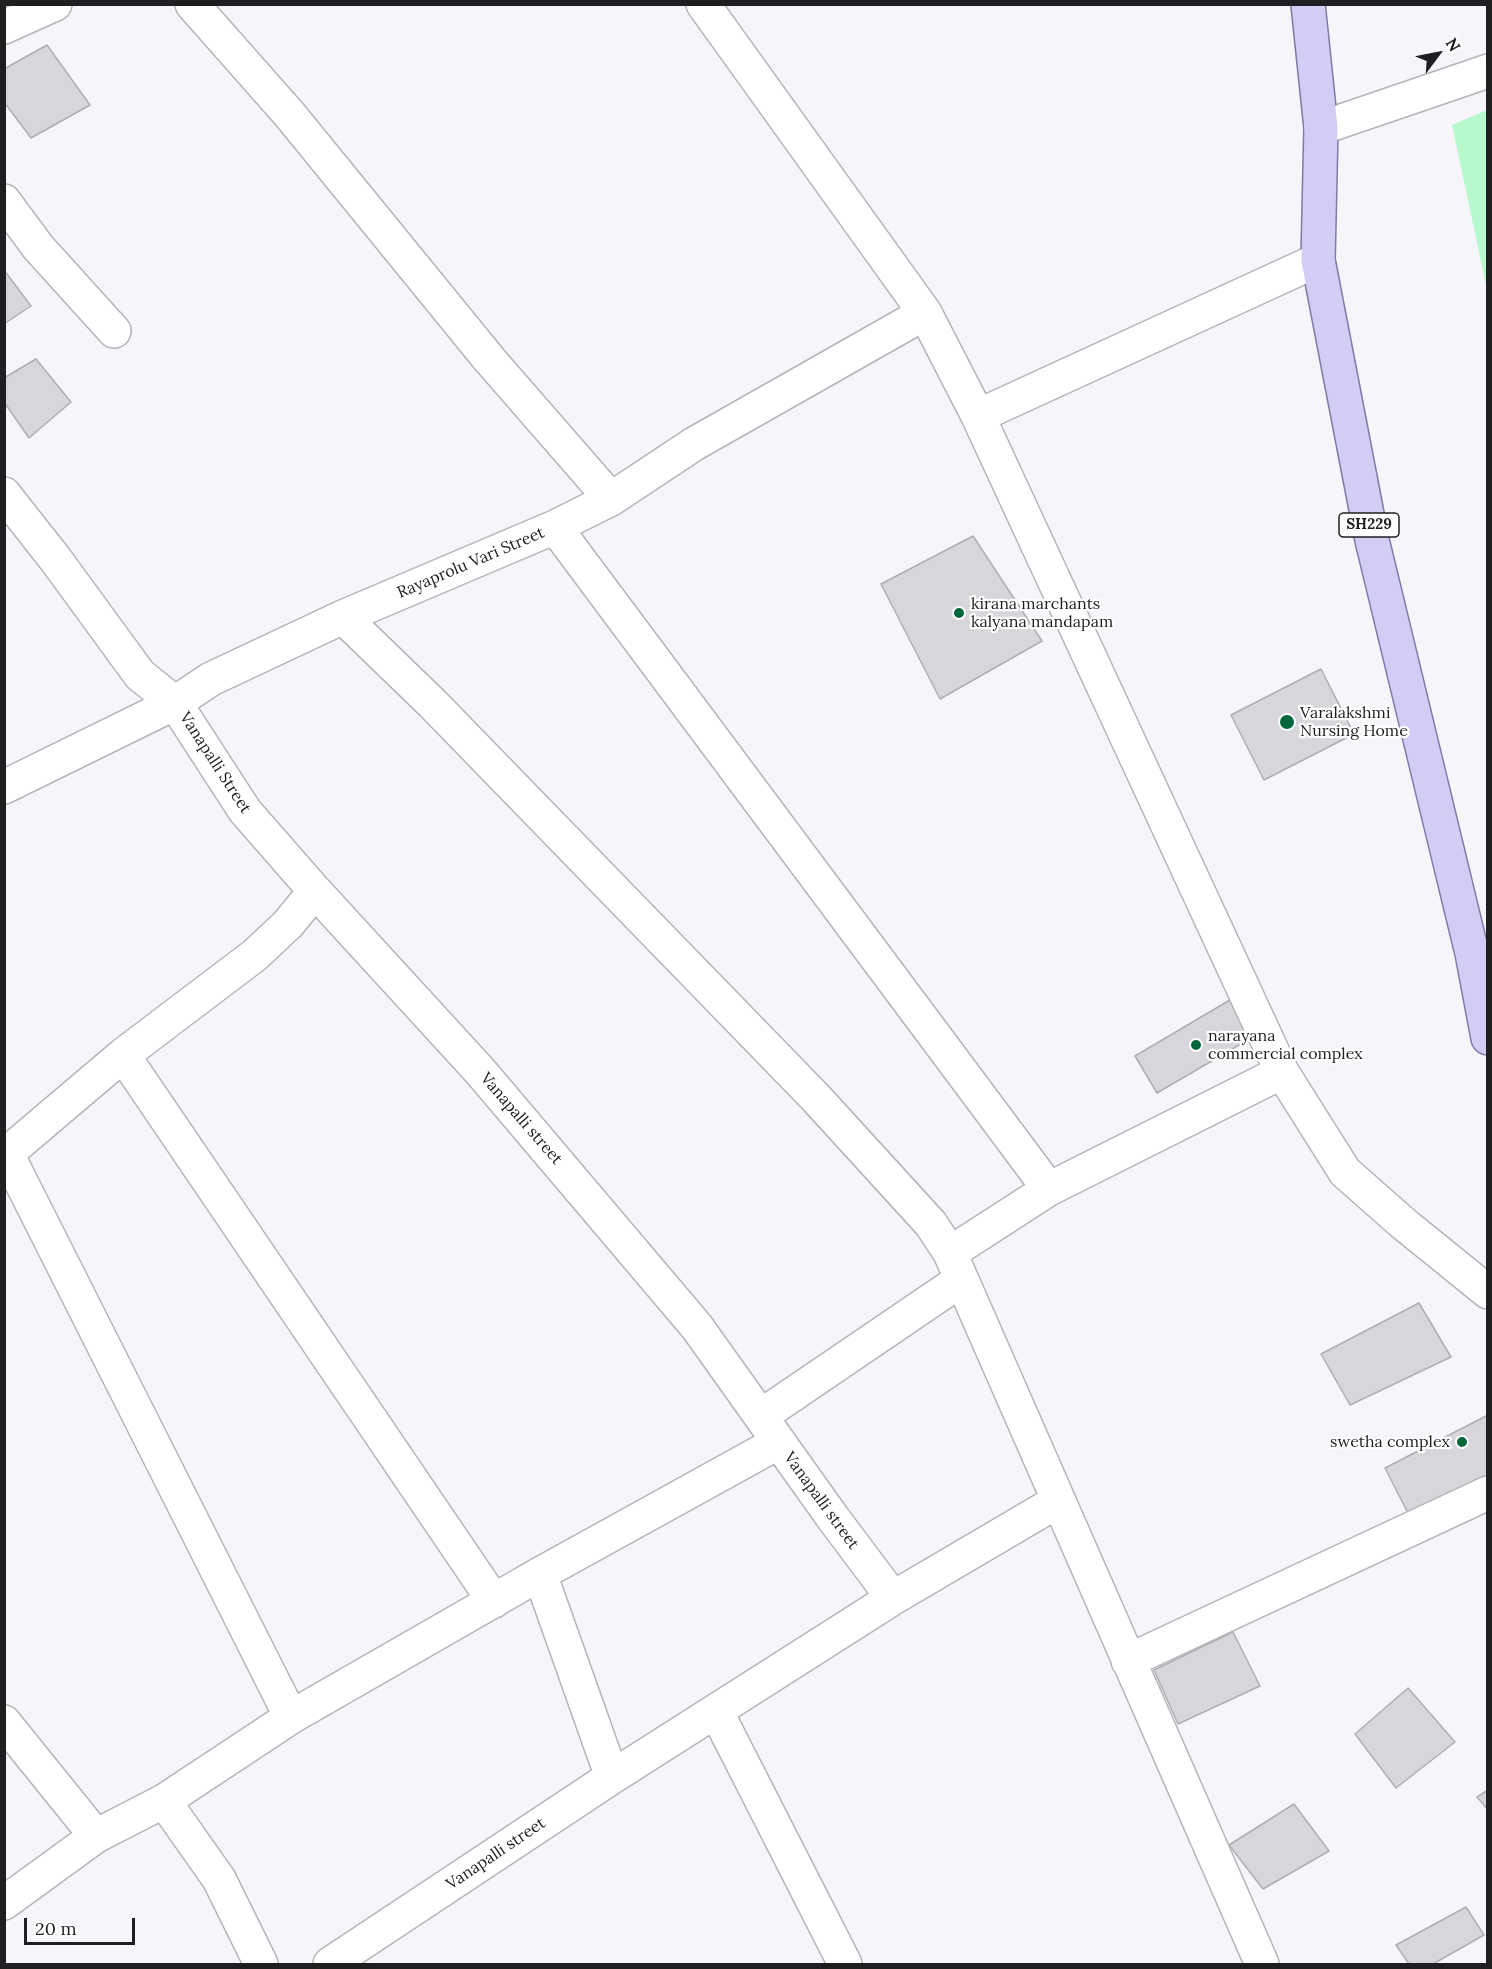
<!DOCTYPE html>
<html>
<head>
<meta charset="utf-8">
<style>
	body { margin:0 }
	#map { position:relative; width:1492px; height:1969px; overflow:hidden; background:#f5f5fa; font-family:Lora,serif }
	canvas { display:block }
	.frame { position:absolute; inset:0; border:6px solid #1f1f21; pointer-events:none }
	.north { position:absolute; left:1408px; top:24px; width:60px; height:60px; -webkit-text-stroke:4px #fff; paint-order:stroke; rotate:58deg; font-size:16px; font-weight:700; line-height:24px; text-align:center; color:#1f1f21 }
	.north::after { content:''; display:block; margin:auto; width:21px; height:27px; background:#1f1f21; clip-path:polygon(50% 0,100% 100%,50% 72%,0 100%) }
	.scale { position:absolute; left:24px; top:1918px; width:111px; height:27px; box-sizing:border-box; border:3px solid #1f1f21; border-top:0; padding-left:8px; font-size:18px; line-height:21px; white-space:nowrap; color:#1f1f21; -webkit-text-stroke:4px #fff; paint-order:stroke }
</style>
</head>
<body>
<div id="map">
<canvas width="1492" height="1969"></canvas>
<div class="frame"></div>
<div class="north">N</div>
<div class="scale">20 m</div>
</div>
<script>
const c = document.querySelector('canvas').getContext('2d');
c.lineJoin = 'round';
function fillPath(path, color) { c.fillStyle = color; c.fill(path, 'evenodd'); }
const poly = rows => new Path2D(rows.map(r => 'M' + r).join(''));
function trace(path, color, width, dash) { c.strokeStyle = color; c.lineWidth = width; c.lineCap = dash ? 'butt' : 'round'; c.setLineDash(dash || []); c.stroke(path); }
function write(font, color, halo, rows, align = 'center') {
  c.font = font + ' Lora,serif'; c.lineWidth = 4.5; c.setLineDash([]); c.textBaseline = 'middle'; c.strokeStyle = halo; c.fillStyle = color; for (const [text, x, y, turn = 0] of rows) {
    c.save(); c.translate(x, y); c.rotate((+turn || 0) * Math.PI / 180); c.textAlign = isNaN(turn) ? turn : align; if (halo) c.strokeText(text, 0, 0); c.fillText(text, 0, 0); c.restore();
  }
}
fillPath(poly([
	[1487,110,1487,290,1452,125]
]), '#b8f8cf');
const building = poly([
	[47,45,90,105,31,138,4,102,4,69,47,45],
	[4,270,31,306,4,324,4,270],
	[36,359,71,402,29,438,4,402,4,378,36,359],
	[973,536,1042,641,940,699,881,584,973,536],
	[1321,669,1354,734,1264,780,1231,715,1321,669],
	[1235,997,1258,1034,1157,1093,1135,1056,1235,997],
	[1419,1303,1451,1357,1350,1405,1321,1354,1419,1303],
	[1488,1415,1488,1478,1412,1521,1385,1468,1488,1415],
	[1233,1632,1260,1686,1178,1724,1154,1670,1233,1632],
	[1408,1688,1455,1742,1396,1788,1355,1734,1408,1688],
	[1488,1790,1488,1810,1477,1797,1488,1790],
	[1294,1804,1329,1851,1263,1889,1229,1845,1294,1804],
	[1466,1907,1484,1935,1433,1964,1409,1964,1396,1945,1466,1907]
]);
fillPath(building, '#d7d7db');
trace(building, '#afafb3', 1.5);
const minor = poly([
	[192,4,290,115,489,359,611,499],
	[703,4,925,313,978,416,1282,1072,1345,1172,1404,1224,1488,1292],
	[4,27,55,4],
	[1321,128,1488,71],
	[4,201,38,247,114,331],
	[978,416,1318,260],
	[4,494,56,560,140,675,175,703,245,811,315,891,480,1071,697,1327,833,1518,893,1598,612,1777,330,1964],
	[555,527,1049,1189],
	[343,617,433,704,816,1098,931,1224,950,1253,1049,1189,1282,1072],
	[4,787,175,703,211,679,343,617,555,527,611,499,694,444,925,313],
	[123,1055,494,1601],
	[7,1154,291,1717],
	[4,1156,123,1055,255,955,288,924,315,891],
	[950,1253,1262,1964],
	[761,1416,961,1280],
	[540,1574,612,1777],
	[893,1598,1058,1501],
	[1128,1661,1488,1493],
	[716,1711,845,1964],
	[4,1722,96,1836],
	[164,1801,219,1879,261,1964],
	[4,1903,96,1836,164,1801,291,1717,540,1574,779,1442]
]);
const major = poly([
	[1308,4,1321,128,1318,260,1372,540,1472,953,1488,1038]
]);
trace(minor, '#b5b5b9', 36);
trace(major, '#7f7ba7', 36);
trace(minor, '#fff', 33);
trace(major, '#d1cdf5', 33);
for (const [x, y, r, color] of [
	[959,613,6,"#04663b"],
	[1287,722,8,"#04663b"],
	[1196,1045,6,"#04663b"],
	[1462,1442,6,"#04663b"]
]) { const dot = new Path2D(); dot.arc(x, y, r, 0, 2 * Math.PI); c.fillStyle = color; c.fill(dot); trace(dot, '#fff', 2); }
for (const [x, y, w] of [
	[1369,525,60]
]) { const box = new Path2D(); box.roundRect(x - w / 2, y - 12, w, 24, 4.5); c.fillStyle = '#fff'; c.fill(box); trace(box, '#1f1f21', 1.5); }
write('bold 15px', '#1f1f21', null, [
	["SH229",1369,525]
]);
write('16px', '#1f1f21', '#fff', [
	["Rayaprolu Vari Street",471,563,-23],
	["Vanapalli Street",215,763,57],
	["Vanapalli street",521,1119,49],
	["Vanapalli street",821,1501,54],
	["Vanapalli street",496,1854,-34]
]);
write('16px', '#1f1f21', '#fff', [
	["kirana marchants",971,604],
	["kalyana mandapam",971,622],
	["Varalakshmi",1300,713],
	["Nursing Home",1300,731],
	["narayana",1208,1036],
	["commercial complex",1208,1054],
	["swetha complex",1450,1442,"right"]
], 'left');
</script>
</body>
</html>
